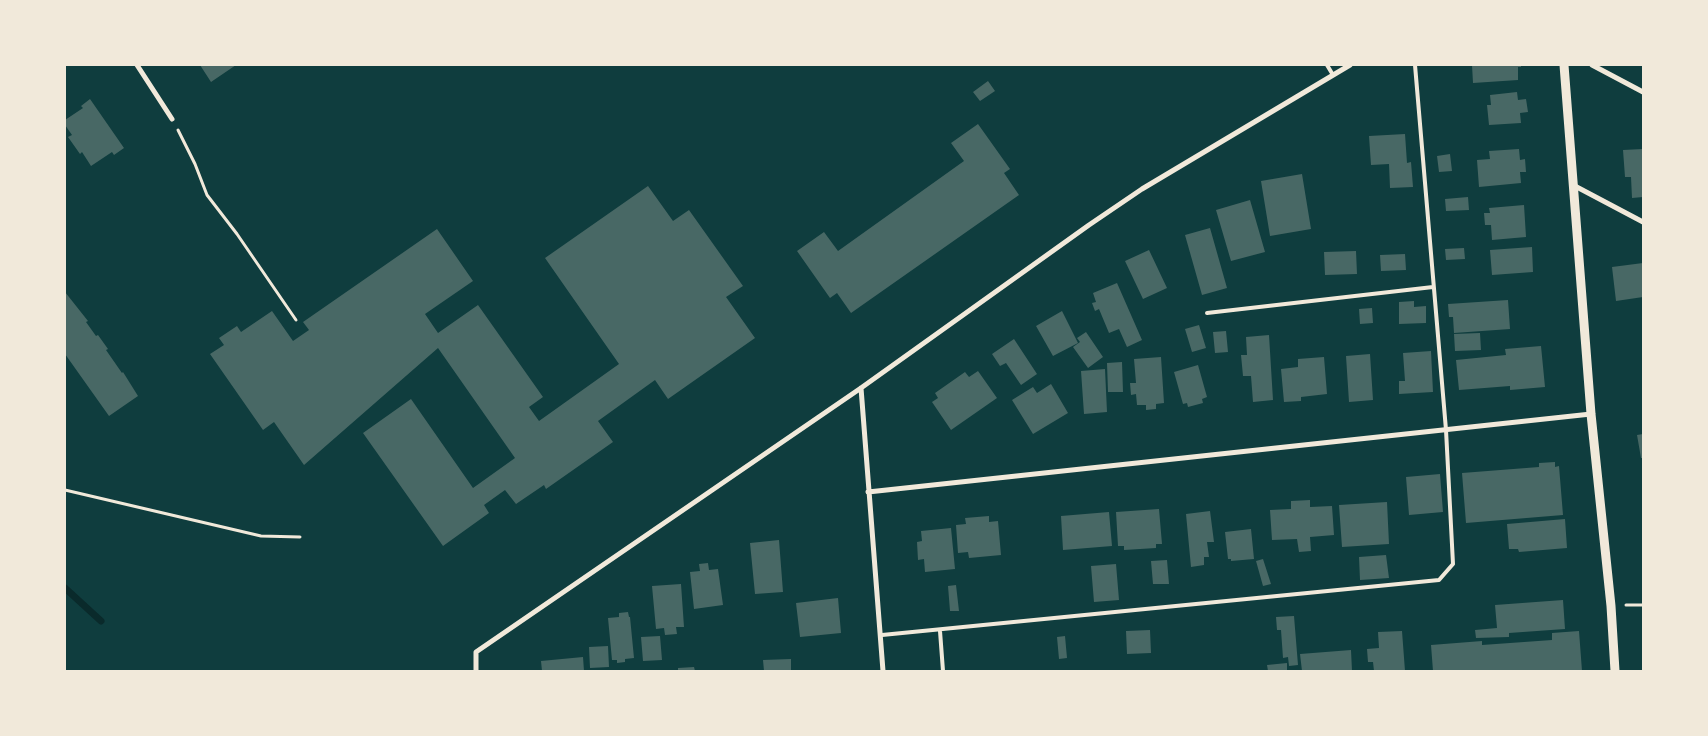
<!DOCTYPE html>
<html>
<head>
<meta charset="utf-8">
<style>
	body { margin:0 }
	#map { position:relative; width:1708px; height:736px; overflow:hidden; background:#0f3d3e; font-family:Poppins,sans-serif }
	canvas { display:block }
	.frame { position:absolute; inset:0; border:66px solid #f1e9da; pointer-events:none }
</style>
</head>
<body>
<div id="map">
<canvas width="1708" height="736"></canvas>
<div class="frame"></div>
</div>
<script>
const c = document.querySelector('canvas').getContext('2d');
c.lineJoin = 'round';
const poly = rows => new Path2D(rows.map(r => 'M' + r).join(''));
function trace(path, color, width, dash) { c.strokeStyle = color; c.lineWidth = width; c.lineCap = dash ? 'butt' : 'round'; c.setLineDash(dash || []); c.stroke(path); }
function fillPath(path, color) { c.fillStyle = color; c.fill(path, 'evenodd'); }
trace(poly([
	[65,588,101,621]
]), '#0a2a2b', 7);
fillPath(poly([
	[200,65,236,65,211,82],
	[1472,65,1521,65,1521,67,1518,67,1518,80,1473,83],
	[988,81,995,91,980,101,973,92],
	[1517,92,1518,100,1526,99,1528,112,1520,113,1521,123,1489,125,1487,105,1491,105,1490,95],
	[90,99,124,148,114,155,112,152,91,166,82,152,80,154,68,137,72,135,65,125,65,120,83,108,81,106],
	[978,124,1010,169,1004,173,1019,195,851,313,837,293,830,298,797,251,824,232,838,251,964,161,951,143],
	[1405,134,1407,163,1411,162,1413,187,1390,188,1389,164,1371,165,1369,136],
	[1519,149,1520,160,1525,159,1526,172,1520,172,1521,183,1479,187,1477,160,1490,159,1489,151],
	[1643,149,1643,197,1632,198,1631,177,1625,177,1623,150],
	[1450,154,1452,171,1439,172,1437,156],
	[1302,174,1311,229,1270,236,1261,181],
	[648,186,673,221,689,210,743,286,726,297,755,338,668,399,655,380,598,421,613,442,546,489,544,485,516,504,505,490,484,505,489,513,443,546,363,433,411,399,473,488,515,458,438,348,304,465,274,422,263,430,210,354,224,345,219,338,237,326,241,332,272,311,293,341,309,330,303,322,437,229,473,281,425,314,438,333,478,305,543,397,529,407,539,421,619,364,545,258],
	[1468,197,1469,210,1446,211,1445,199],
	[1250,200,1265,252,1231,261,1216,210],
	[1524,205,1526,237,1492,240,1491,225,1485,225,1484,213,1490,213,1489,208],
	[1210,228,1227,288,1202,295,1185,235],
	[1532,247,1533,272,1492,275,1490,250],
	[1464,248,1465,259,1446,260,1445,249],
	[1149,250,1167,288,1143,299,1125,261],
	[1356,251,1357,274,1325,275,1324,252],
	[1405,254,1406,270,1381,271,1380,255],
	[1643,263,1643,297,1616,301,1612,267],
	[1117,283,1142,340,1127,347,1119,329,1109,333,1099,309,1095,311,1092,303,1096,302,1093,293],
	[65,292,88,321,86,322,96,336,98,335,108,349,106,350,122,373,123,372,138,396,109,416,65,354],
	[1508,300,1510,329,1454,333,1453,317,1449,317,1448,304],
	[1414,301,1414,307,1426,306,1426,323,1399,324,1399,302],
	[1372,308,1373,323,1360,324,1359,309],
	[1062,311,1078,343,1053,356,1036,326],
	[1199,325,1206,348,1192,352,1185,329],
	[1226,331,1228,352,1215,353,1213,332],
	[1086,332,1103,357,1088,368,1073,347,1080,342,1077,338],
	[1480,333,1481,350,1455,351,1454,334],
	[1269,335,1273,400,1253,402,1251,376,1243,376,1241,355,1247,355,1246,337],
	[1014,339,1037,374,1021,385,1006,363,1000,366,992,354],
	[1541,346,1545,387,1510,390,1510,386,1459,390,1456,360,1506,355,1505,349],
	[1431,351,1433,392,1399,394,1399,381,1405,381,1403,353],
	[1370,354,1373,400,1349,402,1346,356],
	[1161,357,1164,403,1156,404,1156,409,1146,410,1146,405,1137,405,1136,394,1131,395,1130,383,1136,383,1134,359],
	[1324,357,1327,394,1301,397,1301,401,1284,402,1281,369,1298,367,1298,359],
	[1122,362,1123,392,1108,392,1107,363],
	[1198,365,1207,397,1202,399,1203,403,1188,407,1187,403,1183,404,1174,372],
	[1105,369,1107,412,1084,414,1081,371],
	[978,371,997,398,951,430,932,402,938,398,935,393,965,372,969,377],
	[1051,384,1068,413,1033,434,1012,400,1033,387,1037,393],
	[1643,434,1643,458,1641,458,1637,435],
	[1555,462,1555,467,1559,466,1563,515,1466,523,1462,473,1539,467,1539,463],
	[1440,474,1443,512,1409,515,1406,477],
	[1310,500,1310,507,1332,506,1334,535,1310,537,1311,551,1299,552,1297,539,1272,540,1270,510,1291,509,1291,501],
	[1387,502,1389,544,1342,547,1339,505],
	[1159,509,1162,544,1156,544,1156,548,1124,550,1124,546,1118,546,1116,512],
	[1210,511,1214,542,1207,542,1209,557,1204,557,1204,565,1191,567,1186,514],
	[1109,512,1112,546,1063,550,1061,516],
	[989,516,989,522,998,521,1001,555,969,558,968,552,958,553,956,525,966,524,965,518],
	[1565,519,1567,548,1519,552,1518,549,1509,549,1507,524],
	[951,528,955,569,925,572,924,559,918,560,917,542,922,541,921,531],
	[1251,529,1254,559,1231,561,1231,559,1228,559,1225,532],
	[779,540,783,592,755,594,750,543],
	[1386,555,1389,578,1360,580,1359,557],
	[1263,559,1271,584,1263,586,1256,561],
	[1167,560,1169,584,1153,584,1151,561],
	[708,563,709,570,718,569,723,605,694,609,690,572,700,571,699,564],
	[1116,564,1119,600,1094,602,1091,566],
	[681,584,684,627,676,627,677,634,665,635,664,628,656,629,652,586],
	[956,585,959,611,950,611,948,586],
	[838,598,841,633,800,637,796,603],
	[1563,600,1565,629,1509,633,1509,637,1476,638,1475,630,1497,628,1495,605],
	[628,612,629,617,630,617,634,658,625,659,625,662,617,663,617,660,612,660,608,618,619,617,619,613],
	[1294,616,1298,665,1289,666,1288,657,1283,658,1281,630,1277,630,1276,617],
	[1150,630,1151,653,1127,654,1126,631],
	[1402,631,1405,671,1374,671,1373,662,1368,662,1367,649,1379,648,1378,632],
	[1579,631,1582,671,1433,671,1431,645,1482,641,1482,645,1552,640,1552,633],
	[660,636,662,660,643,661,641,637],
	[1065,636,1067,658,1059,659,1057,637],
	[608,646,609,667,590,668,589,647],
	[1351,650,1352,671,1302,671,1300,654],
	[583,657,584,671,542,671,541,661],
	[791,659,791,671,764,671,763,660],
	[1287,663,1287,671,1268,671,1267,665],
	[694,667,695,671,678,671,678,668]
]), '#486865');
trace(poly([
	[178,130,195,164,207,195,237,234,296,320],
	[65,490,261,536,300,537],
	[1626,605,1643,605]
]), '#f1e9da', 3);
trace(poly([
	[1327,65,1333,75],
	[1207,313,1433,287],
	[940,631,943,671],
	[882,635,1439,580,1453,564,1446,430,1415,65]
]), '#f1e9da', 4);
trace(poly([
	[137,65,172,119],
	[1592,65,1643,92],
	[1573,185,1643,222],
	[861,388,883,671],
	[868,492,1591,414],
	[476,671,476,652,861,388,1089,225,1142,189,1350,65]
]), '#f1e9da', 5);
trace(poly([
	[1564,65,1591,414,1611,606,1615,671]
]), '#f1e9da', 9);
</script>
</body>
</html>
